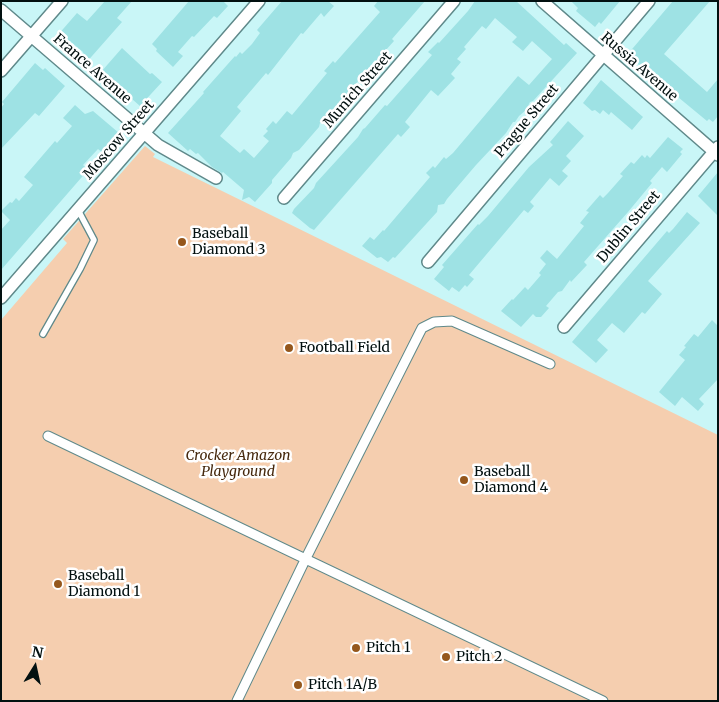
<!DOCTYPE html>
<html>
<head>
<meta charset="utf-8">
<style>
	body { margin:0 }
	#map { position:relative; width:719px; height:702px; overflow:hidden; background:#c9f6f7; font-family:Merriweather,serif }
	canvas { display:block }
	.frame { position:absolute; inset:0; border:2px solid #021010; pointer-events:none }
	.north { position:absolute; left:10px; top:642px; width:50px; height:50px; -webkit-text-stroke:4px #fff; paint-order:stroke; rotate:10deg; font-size:14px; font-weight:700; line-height:20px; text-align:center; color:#021010 }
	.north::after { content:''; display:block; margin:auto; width:18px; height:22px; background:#021010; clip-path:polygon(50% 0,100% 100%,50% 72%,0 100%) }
</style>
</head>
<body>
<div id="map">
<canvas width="719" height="702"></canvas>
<div class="frame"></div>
<div class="north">N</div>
</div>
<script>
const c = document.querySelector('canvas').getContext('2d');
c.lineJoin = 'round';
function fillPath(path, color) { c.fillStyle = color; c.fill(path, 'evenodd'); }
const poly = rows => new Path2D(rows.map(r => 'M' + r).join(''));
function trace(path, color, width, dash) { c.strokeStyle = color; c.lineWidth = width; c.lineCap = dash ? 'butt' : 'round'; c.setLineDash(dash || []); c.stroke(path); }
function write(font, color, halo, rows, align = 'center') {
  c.font = font + ' Merriweather,serif'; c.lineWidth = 5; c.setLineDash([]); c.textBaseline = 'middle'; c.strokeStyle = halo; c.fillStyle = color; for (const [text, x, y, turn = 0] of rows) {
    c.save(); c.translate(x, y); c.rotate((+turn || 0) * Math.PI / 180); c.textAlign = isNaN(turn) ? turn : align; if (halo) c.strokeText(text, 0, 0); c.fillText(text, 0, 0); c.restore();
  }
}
fillPath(poly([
	[145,146,155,154,153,157,718,435,718,701,1,701,1,320,67,243,63,239]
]), '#f5ceaf');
fillPath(poly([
	[105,1,132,1,117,18,122,22,85,64,83,52,70,41,68,44,64,43,57,36,77,13,87,21],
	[189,1,223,1,228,6,217,18,214,16,194,37,192,36,178,52,183,56,173,67,156,51,157,49,152,44],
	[282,1,328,1,334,6,324,17,321,13,303,34,301,33,268,75,266,73,237,107,241,111,220,136,240,153,244,149,254,158,269,141,263,136,268,131,266,129,273,121,276,124,287,111,292,115,327,73,324,71,333,61,335,63,380,12,374,6,378,1,425,1,392,39,394,41,376,61,375,60,346,96,320,123,319,127,299,150,293,153,291,158,272,180,272,183,255,202,249,197,242,200,244,190,223,172,222,173,212,167,198,153,196,154,190,149,188,151,168,133,204,93,203,92,235,56,236,57,240,52,242,54,252,44,260,33,257,30],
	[475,1,516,1,564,45,566,43,577,53,533,101,530,102,526,110,519,116,515,122,513,122,506,133,476,165,447,199,444,204,438,205,437,212,395,258,393,257,388,262,381,257,377,258,362,246,370,237,374,240,383,230,384,231,430,177,426,173,433,166,435,168,444,157,446,159,453,153,518,76,529,85,552,59,532,41,523,51,512,42,517,37,495,18,486,29,482,26,464,47,466,49,457,59,461,62,451,74,455,78,438,96,431,90,405,122,410,127,401,137,398,134,314,230,310,228,292,213,294,209,314,188,316,183,358,137,363,129,365,128,385,105,387,106,432,55,428,52,438,42,439,43,468,11],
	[571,1,620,1,601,24,599,22,595,27,576,11,578,8],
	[673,1,710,1,664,54,707,92,718,79,718,116,713,122,709,119,707,121,627,55],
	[122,48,150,74,152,73,162,82,140,106,101,72],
	[35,63,43,70,45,68,65,86,39,116,35,113,1,149,1,108,4,104,2,102],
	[601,80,643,117,632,130,611,112,609,115,603,110,600,114,595,110,592,111,583,103],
	[75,105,85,114,93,111,119,133,103,153,98,149,83,165,88,170,1,270,1,230,10,220,1,211,10,202,12,203,16,198,19,201,33,185,24,177,55,141,57,143,72,126,63,118],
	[568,121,584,136,566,156,571,161,562,171,568,176,559,186,550,178,530,202,534,206,528,213,524,210,469,275,474,279,467,287,465,285,459,292,452,287,449,291,434,279,444,267,442,265,478,224,479,225,488,216,529,167,553,145,550,142],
	[668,137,683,149,680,152,682,154,667,172,662,167,650,181,652,183,628,212,584,262,587,265,571,282,570,280,562,291,558,292,546,306,549,308,541,317,536,317,533,314,521,327,501,311,512,299,513,300,525,287,528,290,541,275,539,273,546,264,540,258,547,250,557,259,584,226,580,223,589,212,586,211,600,195,603,198,608,193,623,176,620,174,631,162,634,164,642,155,645,158,647,155,650,158],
	[718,172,718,216,698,196],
	[687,212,700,223,648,281,662,294,645,314,642,312,624,333,612,323,597,340,608,350,596,363,572,342,667,231,669,233,673,229],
	[712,320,718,326,718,379,699,399,704,404,698,411,682,397,675,406,659,392,685,360,679,355,686,347,684,346,694,334,698,337]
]), '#9ee2e4');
const service = poly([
	[43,334,80,269,94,240,78,210]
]);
const pedestrian = poly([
	[48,436,603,701],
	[237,701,306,558,422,328,434,322,452,321,550,364]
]);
const minor = poly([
	[542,1,718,155],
	[1,10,158,145,216,178],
	[1,71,62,1],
	[284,198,454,1],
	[428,262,649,1],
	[1,298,259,1],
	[564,327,718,147]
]);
trace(service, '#5f898a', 8);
trace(pedestrian, '#5f898a', 11);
trace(minor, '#5f898a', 14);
trace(service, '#fff', 5.5);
trace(pedestrian, '#fff', 9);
trace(minor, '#fff', 11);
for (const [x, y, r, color] of [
	[182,242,5,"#95571c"],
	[289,348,5,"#95571c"],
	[464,480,5,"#95571c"],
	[58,584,5,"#95571c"],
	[356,648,5,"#95571c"],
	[446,657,5,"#95571c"],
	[298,685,5,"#95571c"]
]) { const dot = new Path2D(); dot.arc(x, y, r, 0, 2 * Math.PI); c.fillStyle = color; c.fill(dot); trace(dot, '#fff', 2); }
write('14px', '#021010', '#fff', [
	["Russia Avenue",639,67,41],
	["France Avenue",92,69,41],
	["Munich Street",358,90,-49],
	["Prague Street",527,121,-50],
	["Moscow Street",119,140,-49],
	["Dublin Street",629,227,-50]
]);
write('14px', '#021010', '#fff', [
	["Baseball",192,234],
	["Diamond 3",192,250],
	["Football Field",299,348],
	["Baseball",474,472],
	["Diamond 4",474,488],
	["Baseball",68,576],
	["Diamond 1",68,592],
	["Pitch 1",366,648],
	["Pitch 2",456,657],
	["Pitch 1A/B",308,685]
], 'left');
write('italic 14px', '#45280d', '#fff', [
	["Crocker Amazon",238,456],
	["Playground",238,472]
]);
</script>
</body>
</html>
